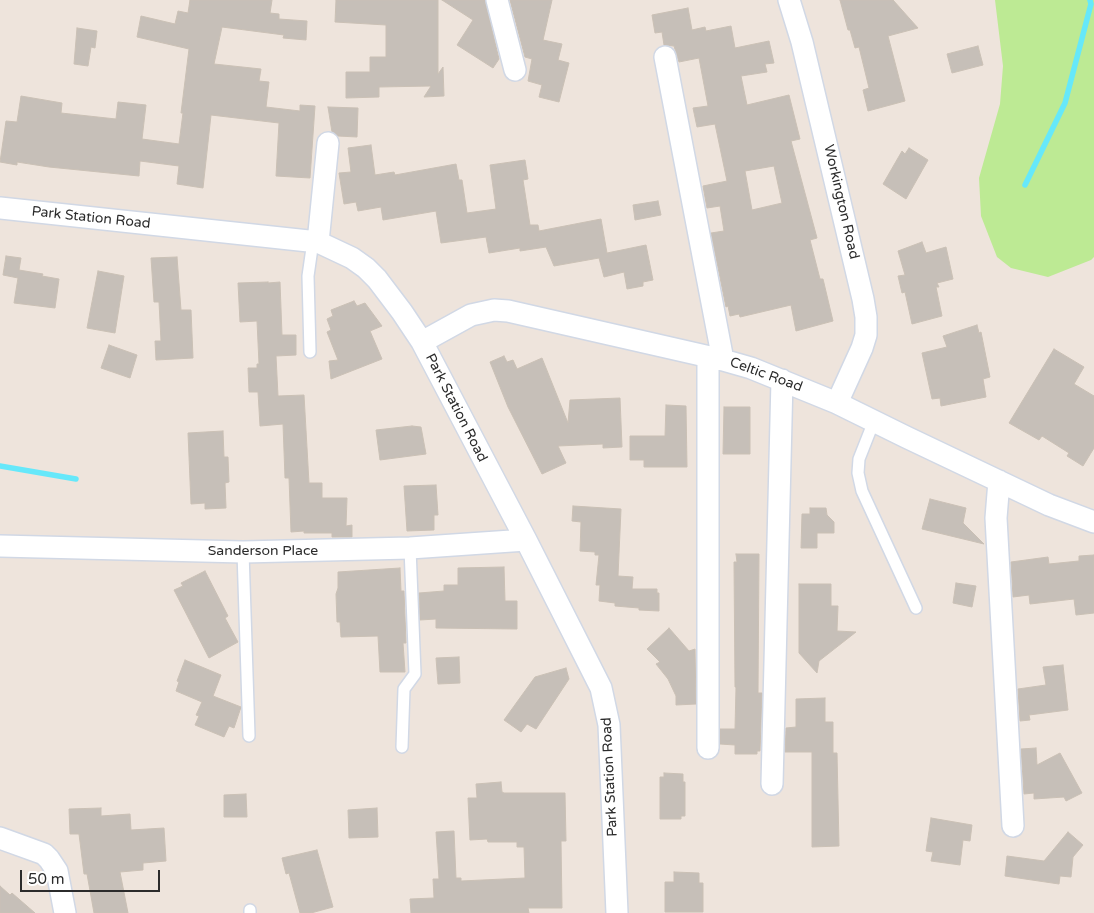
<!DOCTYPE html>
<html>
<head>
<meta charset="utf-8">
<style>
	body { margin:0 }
	#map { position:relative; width:1094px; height:913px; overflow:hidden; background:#eee4dc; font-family:"Varela Round",sans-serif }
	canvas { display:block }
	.scale { position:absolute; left:20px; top:870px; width:140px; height:22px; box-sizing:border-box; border:2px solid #2b2b2b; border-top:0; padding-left:6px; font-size:15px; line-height:18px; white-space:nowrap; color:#2b2b2b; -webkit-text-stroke:4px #fff; paint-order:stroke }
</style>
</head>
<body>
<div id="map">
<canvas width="1094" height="913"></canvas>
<div class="scale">50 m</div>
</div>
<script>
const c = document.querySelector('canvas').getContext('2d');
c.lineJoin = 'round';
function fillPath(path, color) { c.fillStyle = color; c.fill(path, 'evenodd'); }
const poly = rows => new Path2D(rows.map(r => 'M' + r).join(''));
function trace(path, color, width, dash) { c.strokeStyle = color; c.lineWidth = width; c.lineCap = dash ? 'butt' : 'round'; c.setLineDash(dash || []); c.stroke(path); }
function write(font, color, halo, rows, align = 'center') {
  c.font = font + ' "Varela Round",sans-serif'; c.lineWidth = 4; c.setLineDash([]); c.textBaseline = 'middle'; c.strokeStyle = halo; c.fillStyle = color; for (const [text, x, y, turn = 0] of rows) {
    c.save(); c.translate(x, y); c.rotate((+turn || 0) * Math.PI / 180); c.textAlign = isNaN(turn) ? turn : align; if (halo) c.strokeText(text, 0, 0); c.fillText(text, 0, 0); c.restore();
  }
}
fillPath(poly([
	[995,0,1094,0,1094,257,1091,260,1048,277,1011,268,997,257,981,216,979,178,1000,104,1003,66]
]), '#bdea94');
trace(poly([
	[1025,185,1065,103,1091,4,1090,0],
	[0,466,76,479]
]), '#66e8fa', 5.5);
const building = poly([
	[190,0,272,0,270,13,279,14,279,19,307,21,306,40,283,38,284,35,222,27,214,64,261,69,259,81,269,82,266,107,300,111,300,105,315,106,310,178,276,176,279,123,211,115,203,188,177,184,179,166,140,161,139,176,49,167,17,162,17,165,0,162,6,121,17,122,21,96,62,103,61,113,116,119,118,102,146,105,142,139,179,144,183,113,181,113,189,49,137,37,141,16,175,24,178,11,188,13,190,0],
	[336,0,438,0,438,74,443,67,444,96,424,97,431,86,379,87,379,97,346,98,346,72,370,72,370,57,386,57,386,25,335,22,336,0],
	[442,0,485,0,499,59,493,68,457,45,473,20,442,0],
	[510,0,552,0,543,40,562,44,558,60,569,63,559,102,539,97,542,85,528,81,532,59,525,57,510,0],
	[840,0,893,0,918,28,888,36,905,101,868,111,863,90,869,88,859,47,855,48,850,30,848,30,840,0],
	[688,8,692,30,705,27,706,31,731,26,735,48,769,41,774,63,765,64,767,72,741,76,747,105,789,95,800,139,791,141,817,238,810,240,820,279,823,279,833,321,796,331,791,305,740,317,739,314,730,316,728,306,726,307,711,233,724,231,720,206,707,208,703,186,727,181,715,124,697,127,693,108,708,106,699,58,679,62,674,46,664,45,662,32,655,33,652,15,688,8],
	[774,166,782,203,752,210,745,171,774,166],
	[77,28,97,31,95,48,91,47,88,66,74,64,77,28],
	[978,46,983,65,952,73,947,54,978,46],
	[328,107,358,108,357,137,338,136,332,132,328,107],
	[371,145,375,175,394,172,395,175,456,164,459,180,462,180,467,213,496,209,490,165,525,160,528,179,523,180,530,225,538,225,539,231,601,219,607,253,646,245,653,280,643,282,643,286,627,289,624,272,604,277,599,258,554,266,546,247,520,251,520,248,489,253,486,237,441,243,436,211,383,220,381,207,358,211,356,202,344,204,339,173,351,172,348,148,371,145],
	[909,148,928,160,906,199,883,184,902,151,905,154,909,148],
	[658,201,661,215,635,220,633,205,658,201],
	[922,242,926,253,946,247,953,279,937,283,939,287,936,287,942,316,912,324,905,292,902,293,898,276,905,275,898,251,922,242],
	[6,256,21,258,19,270,43,274,42,276,59,279,55,308,14,303,18,278,3,275,6,256],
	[177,257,181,310,191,310,193,358,156,360,155,341,161,341,159,302,154,302,151,258,177,257],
	[98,271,124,276,115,333,87,328,98,271],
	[268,282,268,283,280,282,282,335,296,335,296,355,276,356,278,396,304,395,309,483,322,483,322,498,347,498,346,526,352,525,352,537,332,537,332,533,304,533,304,531,291,532,289,478,285,478,283,424,260,426,258,392,249,392,248,368,257,368,257,364,259,364,257,321,240,322,238,283,268,282],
	[354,301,357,306,365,303,382,326,370,331,382,359,331,379,329,361,338,360,327,332,331,330,327,319,333,316,331,310,354,301],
	[977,325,979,333,981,332,990,377,983,379,986,397,941,406,940,398,932,399,922,353,947,347,943,336,977,325],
	[109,345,137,355,130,378,101,368,109,345],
	[1054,349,1084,367,1074,384,1094,396,1094,448,1083,466,1067,456,1069,453,1042,436,1039,440,1009,423,1054,349],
	[504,356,507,362,513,360,517,369,542,358,568,423,570,400,620,398,622,447,603,448,603,444,558,446,566,463,542,474,508,407,490,362,504,356],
	[666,405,686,406,687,467,644,467,644,460,630,460,630,436,665,436,666,405],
	[724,407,750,407,750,454,723,454,724,407],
	[412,426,421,427,426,454,380,460,376,430,412,426],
	[223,431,224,457,228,457,229,482,225,483,226,508,205,509,205,503,191,504,188,433,223,431],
	[436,485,438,515,434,515,434,530,407,531,404,486,436,485],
	[930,499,966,508,963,523,984,544,922,529,930,499],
	[573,506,621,509,618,576,633,577,632,589,657,589,657,593,659,593,659,611,639,610,639,608,615,606,615,603,599,601,600,585,596,585,599,555,595,555,595,552,580,551,581,522,572,521,573,506],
	[810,508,826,508,827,515,834,522,834,533,817,533,817,548,801,548,802,514,810,514,810,508],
	[736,554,759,554,758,693,762,693,760,751,757,751,757,754,735,754,735,745,720,744,720,729,735,729,736,687,735,687,734,562,737,562,736,554],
	[1094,555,1094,613,1076,615,1074,599,1030,604,1029,595,1013,597,1011,562,1048,557,1049,564,1079,561,1079,556,1094,555],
	[504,567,505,601,517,601,517,629,436,628,436,619,420,620,419,593,444,591,444,585,458,585,458,568,504,567],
	[400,568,401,591,404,591,406,643,403,643,405,672,380,672,378,636,341,637,340,622,337,622,336,594,338,588,338,572,400,568],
	[205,571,228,616,225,618,238,642,209,658,174,590,183,586,181,583,205,571],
	[956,583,976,586,972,607,953,603,956,583],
	[799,584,831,584,831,606,838,606,837,631,856,632,819,661,817,673,799,653,799,584],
	[669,628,689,651,695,649,696,704,676,705,676,696,668,679,656,664,660,662,647,649,669,628],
	[459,657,460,683,438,684,436,658,459,657],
	[185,660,221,675,213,696,241,707,234,728,229,726,224,737,195,725,199,716,196,715,202,702,176,691,179,682,177,681,185,660],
	[1063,665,1068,710,1029,715,1030,720,1020,721,1018,689,1046,685,1043,667,1063,665],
	[566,668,569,679,536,729,527,724,521,732,504,720,535,677,566,668],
	[825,698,825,722,833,722,833,753,837,753,839,846,812,847,812,752,785,752,786,728,796,727,796,699,825,698],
	[1036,748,1037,765,1060,753,1082,793,1066,801,1064,797,1034,799,1034,793,1024,794,1021,749,1036,748],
	[664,773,683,774,683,782,685,782,685,816,681,816,681,819,660,819,660,777,664,777,664,773],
	[501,782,502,792,504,793,565,793,566,841,561,841,562,908,528,908,529,913,411,913,410,899,434,898,433,879,439,879,436,832,454,831,456,878,461,878,461,881,525,878,524,847,517,847,517,842,488,842,487,839,470,840,468,798,477,798,476,784,501,782],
	[246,794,247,817,224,817,224,795,246,794],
	[101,808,101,816,130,814,131,830,164,828,166,861,143,863,143,870,120,872,128,913,94,913,87,874,84,874,79,834,70,834,69,809,101,808],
	[377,808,378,837,349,838,348,810,377,808],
	[931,818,972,825,970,841,963,840,960,865,931,861,933,852,926,851,931,818],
	[1068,832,1083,845,1073,857,1071,877,1060,876,1059,884,1005,876,1007,856,1044,861,1068,832],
	[317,850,333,907,311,913,300,913,289,873,286,874,282,858,317,850],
	[674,872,699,873,699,883,703,883,703,912,665,912,665,882,674,882,674,872],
	[0,886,10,895,12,893,35,913,0,913,0,886]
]);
fillPath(building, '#c6bfb8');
trace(building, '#cac0b5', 1);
const lane = poly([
	[310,352,308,276,313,241],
	[874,421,859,459,858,473,862,491,916,608],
	[243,552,249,736],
	[402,747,404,689,415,674,410,548],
	[250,910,250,913]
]);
const street = poly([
	[497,0,515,70],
	[789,0,802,42,863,299,866,317,866,335,862,348,837,403],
	[665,57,723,360],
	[0,208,318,242,352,258,366,268,377,279,402,312,422,342,526,540,601,688,609,725,617,913],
	[318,242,328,143],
	[422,342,471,315,494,310,508,311,723,360,751,368,837,403,906,437,1049,505,1094,522],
	[999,481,996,518,1013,826],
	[0,546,243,552,410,548,526,540],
	[708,748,708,357],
	[772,784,782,380],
	[0,838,44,854,49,859,57,871,65,913]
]);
trace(lane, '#d1d8e5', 14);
trace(street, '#d1d8e5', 24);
trace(lane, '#fff', 11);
trace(street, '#fff', 21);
write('14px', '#2b2b2b', '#fff', [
	["Workington Road",841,202,77],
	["Park Station Road",91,218,6],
	["Celtic Road",766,375,20],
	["Park Station Road",456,408,63],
	["Sanderson Place",263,551],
	["Park Station Road",610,777,-93]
]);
</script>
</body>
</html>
